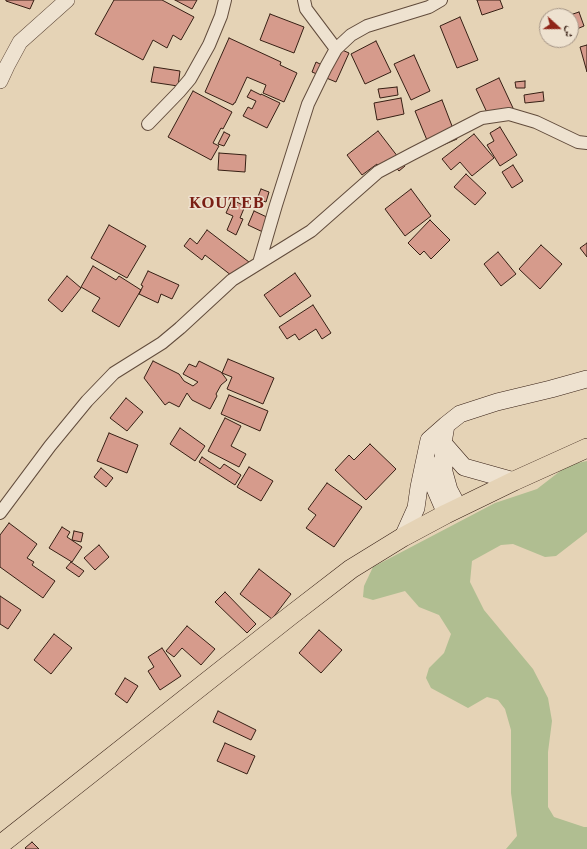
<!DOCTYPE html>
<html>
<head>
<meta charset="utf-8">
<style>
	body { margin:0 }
	#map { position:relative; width:587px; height:849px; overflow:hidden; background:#e5d3b6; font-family:"Libre Caslon Text",Amiri,serif }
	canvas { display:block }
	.north { position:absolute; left:539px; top:8px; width:40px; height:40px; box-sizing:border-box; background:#eee2d0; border:1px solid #a49485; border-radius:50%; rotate:111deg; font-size:11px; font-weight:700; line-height:16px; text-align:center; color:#361f14 }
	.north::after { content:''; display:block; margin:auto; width:14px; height:18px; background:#8f2418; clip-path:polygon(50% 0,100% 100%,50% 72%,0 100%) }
</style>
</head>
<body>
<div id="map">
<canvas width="587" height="849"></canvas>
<div class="north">ش</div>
</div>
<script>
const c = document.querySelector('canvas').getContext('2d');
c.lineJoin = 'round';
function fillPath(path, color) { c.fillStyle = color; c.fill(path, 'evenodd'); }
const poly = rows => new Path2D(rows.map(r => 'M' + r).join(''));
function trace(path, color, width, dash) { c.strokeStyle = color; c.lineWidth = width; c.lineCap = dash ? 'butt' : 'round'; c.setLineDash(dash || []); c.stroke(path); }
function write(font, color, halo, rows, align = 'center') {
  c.font = font + ' "Libre Caslon Text",serif'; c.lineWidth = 3; c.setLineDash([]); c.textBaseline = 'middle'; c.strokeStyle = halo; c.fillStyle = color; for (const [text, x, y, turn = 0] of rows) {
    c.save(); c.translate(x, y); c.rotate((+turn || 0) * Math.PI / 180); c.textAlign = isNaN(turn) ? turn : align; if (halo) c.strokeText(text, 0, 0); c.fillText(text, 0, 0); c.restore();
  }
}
fillPath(poly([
	[587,461,587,532,556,556,545,557,513,544,501,545,472,561,470,582,484,610,533,669,548,698,552,721,548,752,548,807,554,817,584,827,587,827,587,849,506,849,517,836,511,793,511,730,505,709,498,700,487,697,468,708,431,688,426,678,429,668,444,653,451,634,439,615,419,607,405,591,373,600,363,597,364,586,373,567,495,503,537,489,568,465]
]), '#b0be91');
const building = poly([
	[6,0,34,0,30,9,6,1,6,0],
	[114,0,162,0,194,17,181,40,173,35,167,48,153,40,143,60,95,34,114,0],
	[175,0,197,0,192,9,175,0],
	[477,0,500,0,503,8,482,15,477,0],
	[579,12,584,26,572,31,571,16,567,16,579,12],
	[270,14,304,27,294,53,260,40,270,14],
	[460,17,478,60,457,68,440,26,460,17],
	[229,38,281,62,280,65,297,73,284,102,263,93,266,85,247,77,235,103,234,103,233,105,205,92,229,38],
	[376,41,391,72,365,84,351,54,376,41],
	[587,45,587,72,580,47,587,45],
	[333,46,349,53,336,82,312,72,316,62,324,66,333,46],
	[414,55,430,91,411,100,394,64,414,55],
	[154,67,180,71,178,86,151,82,154,67],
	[499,78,513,108,490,119,476,89,499,78],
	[525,81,525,88,516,88,515,82,525,81],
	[397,87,398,95,380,98,378,89,397,87],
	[251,90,261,95,261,94,280,103,267,128,243,116,248,107,252,109,256,101,247,97,251,90],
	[193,91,232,112,223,129,221,128,213,143,219,146,211,160,168,137,193,91],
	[543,92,544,101,525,103,524,95,543,92],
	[401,98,404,114,377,120,374,103,401,98],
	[442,100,457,139,431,150,415,111,442,100],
	[500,127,517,155,500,166,487,145,494,141,490,133,500,127],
	[378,131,405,166,399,171,392,163,382,170,377,164,362,175,347,155,378,131],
	[224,132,230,135,224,146,218,144,224,132],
	[474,134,494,158,472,176,460,162,451,170,442,159,474,134],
	[219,153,246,155,245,172,218,170,219,153],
	[513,165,523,181,512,188,502,172,513,165],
	[466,174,486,193,475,205,454,187,466,174],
	[261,189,269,192,266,202,257,199,261,189],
	[411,189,431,216,405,236,385,209,411,189],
	[232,200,245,206,240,218,243,219,236,235,227,230,233,216,226,213,232,200],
	[254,211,271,219,265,233,248,225,254,211],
	[430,220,450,240,431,259,424,251,420,255,408,243,430,220],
	[109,225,146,246,127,278,91,258,109,225],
	[207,230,249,262,236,279,205,255,202,260,184,246,190,238,197,244,207,230],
	[587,243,587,257,580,248,587,243],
	[541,245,562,264,540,289,519,269,541,245],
	[498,252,516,274,501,286,484,264,498,252],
	[93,266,116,280,119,276,141,290,119,327,92,311,100,298,81,287,93,266],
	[148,271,179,285,172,299,161,294,158,303,139,294,143,286,141,285,148,271],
	[295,273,311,296,280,317,264,295,295,273],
	[67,276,81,288,62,312,48,300,67,276],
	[313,305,331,333,322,339,316,329,299,340,295,334,287,339,279,327,313,305],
	[228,359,274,378,263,404,227,389,232,377,222,373,228,359],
	[153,361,179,374,184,381,193,386,198,382,183,374,189,364,196,367,199,361,221,372,227,380,221,385,216,394,217,396,210,409,192,400,187,393,179,407,169,402,165,405,144,378,153,361],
	[229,395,268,411,260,431,221,414,229,395],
	[126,398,143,412,127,431,110,418,126,398],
	[225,418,241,426,231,446,246,454,239,467,208,451,225,418],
	[180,428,205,446,195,461,170,444,180,428],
	[109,433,138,445,127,473,97,461,109,433],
	[370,444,396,469,366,500,335,470,349,455,354,460,370,444],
	[202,457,220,469,224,464,241,475,235,485,199,462,202,457],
	[249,467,273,481,261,501,237,487,249,467],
	[101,468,113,478,106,487,94,477,101,468],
	[327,483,362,507,334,547,306,528,316,515,308,509,327,483],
	[9,523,37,544,27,558,34,562,32,565,55,581,43,598,0,567,0,535,9,523],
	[62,527,70,532,67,537,82,547,72,562,49,548,62,527],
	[74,531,83,533,81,542,72,540,74,531],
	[99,545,109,557,95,570,84,558,99,545],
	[71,562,84,571,79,577,66,568,71,562],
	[259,569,291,594,272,619,240,594,259,569],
	[225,592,256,624,247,633,215,602,225,592],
	[0,596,21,610,8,629,0,624,0,596],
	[187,626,215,649,201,665,182,648,174,657,166,651,187,626],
	[319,630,342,650,321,673,299,653,319,630],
	[54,634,72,648,51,674,34,660,54,634],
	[162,648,181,676,160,690,148,671,154,667,148,657,162,648],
	[125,678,138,686,127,703,115,694,125,678],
	[218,711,256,730,251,740,213,722,218,711],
	[225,743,255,756,247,774,217,761,225,743],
	[32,842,39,849,26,849,25,848,32,842]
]);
fillPath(building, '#d69b8c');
trace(building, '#361f14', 1);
const minor = poly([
	[304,0,306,9,336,49],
	[148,124,179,92,190,79,209,45,221,16,225,0],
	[259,263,276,205,308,104,326,67,336,49,351,35,367,26,429,7,441,0],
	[0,513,50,446,87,401,114,373,162,343,180,328,232,280,311,231,378,172,412,154,482,118,509,114,536,122,578,142,587,143]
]);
const tertiary = poly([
	[0,81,7,66,20,42,67,0]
]);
const secondary = poly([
	[446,425,443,443,464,467,514,481],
	[443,443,444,472,449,490,458,507],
	[427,460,430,477,446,514],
	[403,537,416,508,419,487,429,440,446,425,460,414,497,402,551,389,587,379]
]);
const primary = poly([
	[0,845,290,616,351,569,403,537,446,514,514,481,587,448]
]);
trace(minor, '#624c3c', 14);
trace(tertiary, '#624c3c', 16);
trace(secondary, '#361f14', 18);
trace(primary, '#361f14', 20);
trace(minor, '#eee2d0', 12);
trace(tertiary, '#eee2d0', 15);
trace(secondary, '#eee2d0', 17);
trace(primary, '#e5d3b6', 19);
c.letterSpacing = '1px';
write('bold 15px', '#7a1f14', '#eee2d0', [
	["KOUTEB",227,204]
]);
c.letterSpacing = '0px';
</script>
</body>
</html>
